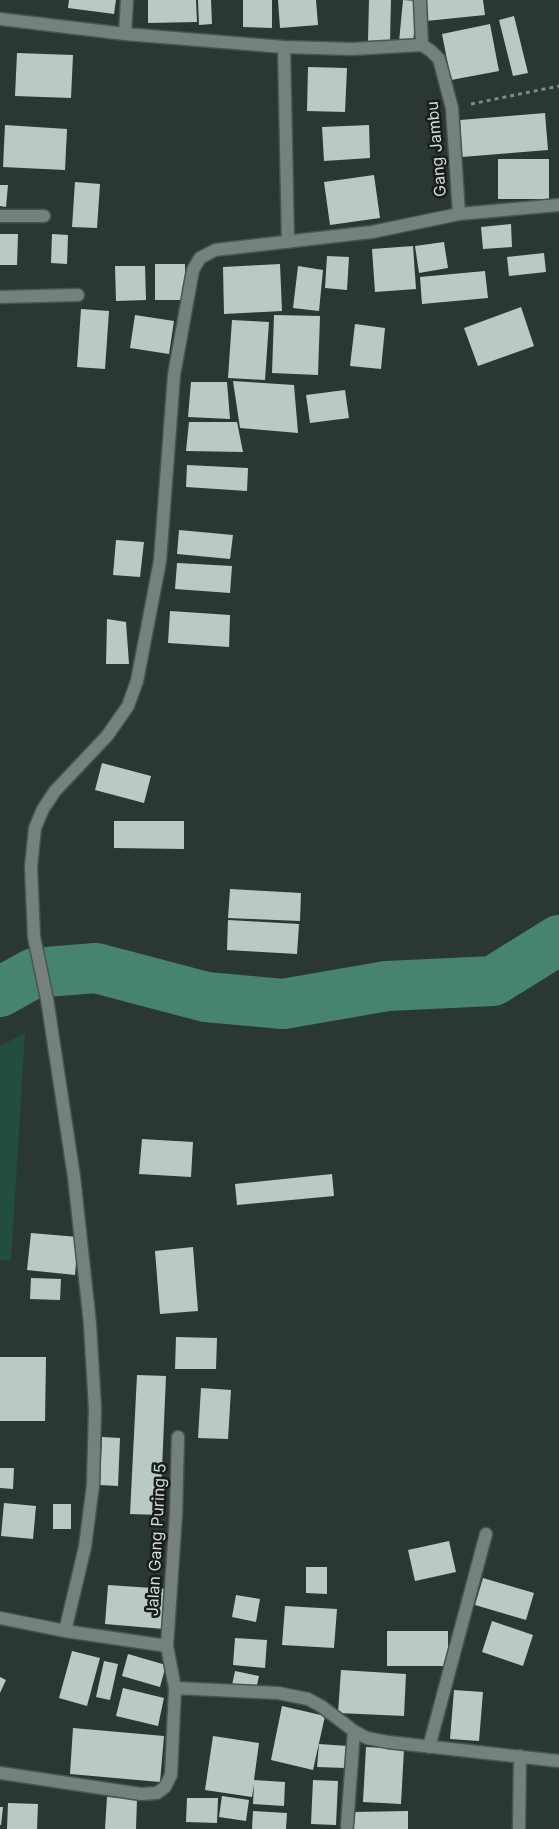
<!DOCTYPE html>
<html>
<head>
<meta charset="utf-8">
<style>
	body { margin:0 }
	canvas { display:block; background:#2b3732 }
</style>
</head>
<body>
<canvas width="559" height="1829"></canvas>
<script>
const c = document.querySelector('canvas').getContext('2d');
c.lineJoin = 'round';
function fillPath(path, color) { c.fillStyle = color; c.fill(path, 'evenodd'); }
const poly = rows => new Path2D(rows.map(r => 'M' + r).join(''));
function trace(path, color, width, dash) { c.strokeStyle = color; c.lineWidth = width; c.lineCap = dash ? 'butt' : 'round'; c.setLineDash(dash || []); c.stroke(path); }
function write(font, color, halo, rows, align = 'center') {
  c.font = font + ' Inter,sans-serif'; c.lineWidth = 5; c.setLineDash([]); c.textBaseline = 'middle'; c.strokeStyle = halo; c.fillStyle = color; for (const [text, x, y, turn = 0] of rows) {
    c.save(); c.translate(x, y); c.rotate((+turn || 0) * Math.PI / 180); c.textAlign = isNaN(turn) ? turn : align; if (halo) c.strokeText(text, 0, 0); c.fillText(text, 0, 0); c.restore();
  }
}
fillPath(poly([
	[25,1033,11,1260,0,1260,0,1046]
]), '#214e40');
trace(poly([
	[0,992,34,973,96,968,206,997,283,1004,387,986,493,981,559,940]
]), '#46846f', 50);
fillPath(poly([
	[69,0,116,0,114,14,68,8],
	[148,0,196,0,197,22,148,23],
	[198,0,211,0,212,24,199,25],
	[243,0,272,0,272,28,243,27],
	[278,0,316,0,318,25,280,28],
	[369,0,391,0,390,41,368,41],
	[403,0,417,1,413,43,399,42],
	[424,0,483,0,485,15,426,21],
	[514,16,528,73,513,76,499,20],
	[490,24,499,71,451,80,442,34],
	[17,53,73,55,71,98,15,96],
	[308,67,347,68,345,112,307,111],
	[545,113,548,150,462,157,460,120],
	[5,125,67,129,65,170,3,167],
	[369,125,370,158,324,161,322,127],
	[498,159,549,159,549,199,498,199],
	[374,175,380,218,330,225,324,182],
	[75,182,100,184,97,228,72,227],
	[0,185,8,185,6,207,0,206],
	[511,224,512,247,483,249,481,227],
	[0,234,18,234,17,265,0,265],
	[52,234,68,235,67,264,51,263],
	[444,242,448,268,419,273,415,246],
	[413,246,416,289,375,292,372,249],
	[544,253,546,272,509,276,507,257],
	[327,256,349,257,347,290,325,288],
	[155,264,185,264,185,300,155,300],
	[280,264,282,311,224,314,223,267],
	[115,266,145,266,146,300,116,301],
	[298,266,323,270,319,311,293,308],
	[485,271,488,298,422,304,420,277],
	[521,307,534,346,478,366,464,328],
	[81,309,109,311,105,369,77,367],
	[135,315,174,321,169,354,130,348],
	[274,315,320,316,318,375,272,373],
	[232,320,269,322,265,380,228,378],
	[355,324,385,328,381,369,350,366],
	[233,381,294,385,298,433,240,428],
	[191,382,227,382,230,419,188,417],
	[345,390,349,418,310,423,306,395],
	[189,422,237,422,243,452,186,451],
	[187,465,248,468,247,491,186,487],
	[179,530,233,535,230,559,177,554],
	[116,540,144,542,140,577,113,575],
	[177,563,232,566,230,593,175,589],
	[170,611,230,615,229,647,168,643],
	[107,619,126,622,129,664,106,664],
	[102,763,151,776,144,803,95,790],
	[114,821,184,821,184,849,114,848],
	[230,889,301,893,300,921,228,918],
	[228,920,299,924,297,954,227,950],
	[142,1139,193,1142,191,1177,139,1174],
	[332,1174,334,1196,237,1205,235,1184],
	[31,1233,78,1237,75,1275,27,1270],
	[193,1247,198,1311,160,1314,155,1251],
	[31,1278,61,1279,60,1300,30,1299],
	[176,1337,217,1338,216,1369,175,1369],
	[0,1357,46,1357,45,1421,0,1421],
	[137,1375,166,1376,160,1515,130,1514],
	[201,1388,231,1390,228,1439,198,1438],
	[102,1437,120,1438,118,1486,100,1485],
	[0,1468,14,1468,13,1489,0,1488],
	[4,1503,36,1506,33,1539,1,1536],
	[53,1504,71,1504,71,1529,53,1529],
	[449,1541,456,1572,415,1581,408,1550],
	[306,1567,327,1567,327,1594,306,1593],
	[483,1578,534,1593,526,1620,475,1605],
	[108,1585,167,1589,164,1629,105,1624],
	[236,1595,260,1599,256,1622,232,1617],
	[285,1606,337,1609,334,1648,282,1645],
	[492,1621,533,1635,523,1666,482,1652],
	[387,1631,448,1631,448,1666,387,1666],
	[235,1638,267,1640,265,1668,233,1665],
	[72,1651,100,1658,87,1706,59,1698],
	[128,1654,166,1665,160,1687,122,1676],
	[104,1661,118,1664,110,1700,96,1697],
	[341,1670,406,1674,404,1716,338,1713],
	[235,1671,259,1676,256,1690,232,1685],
	[0,1677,6,1680,0,1693],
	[123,1688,164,1698,158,1726,116,1716],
	[454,1690,483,1692,479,1741,450,1739],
	[282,1706,325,1716,313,1770,271,1760],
	[73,1728,164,1736,160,1782,70,1774],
	[213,1736,259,1743,254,1780,285,1782,284,1806,253,1804,254,1784,252,1797,205,1790],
	[319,1744,348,1746,346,1768,317,1767],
	[366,1747,404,1749,401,1804,363,1802],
	[313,1780,338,1781,336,1825,311,1824],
	[222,1796,249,1800,246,1821,219,1817],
	[107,1797,137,1799,136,1829,105,1829],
	[187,1798,218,1798,217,1823,186,1822],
	[8,1803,38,1804,37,1829,7,1829],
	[0,1807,3,1807,1,1825,0,1825],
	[253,1811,287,1813,286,1829,252,1829],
	[408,1811,408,1829,354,1829,353,1812]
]), '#bbc9c3');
const minor = poly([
	[127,0,125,34,284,47,352,49,422,45],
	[420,0,422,45],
	[0,19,125,34],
	[422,45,431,51,439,59,452,108,459,214],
	[284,47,288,242],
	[0,216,44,216],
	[0,297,78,295],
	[0,1618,65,1631,167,1646],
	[65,1631,85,1547,93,1485,95,1409,90,1324,74,1177,47,999,34,937,31,867,35,828,43,809,55,791,107,736,128,706,137,681,160,561,174,375,193,270,200,258,215,250,372,232,459,214,559,205],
	[175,1688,278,1693,308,1699,321,1706,354,1731,367,1738,388,1742,559,1761],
	[429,1747,486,1534],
	[0,1773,141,1794,157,1793,165,1787,171,1775,175,1688,167,1646,176,1514,178,1437],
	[347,1826,354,1731],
	[519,1829,520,1756]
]);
trace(minor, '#49534f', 15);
trace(poly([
	[471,104,559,86]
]), '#808985', 3, [4, 4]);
trace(minor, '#75827c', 12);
write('16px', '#d4dbd8', '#171d1b', [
	["Gang Jambu",437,149,-95],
	["Jalan Gang Puring 5",157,1540,-87]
]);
</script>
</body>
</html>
